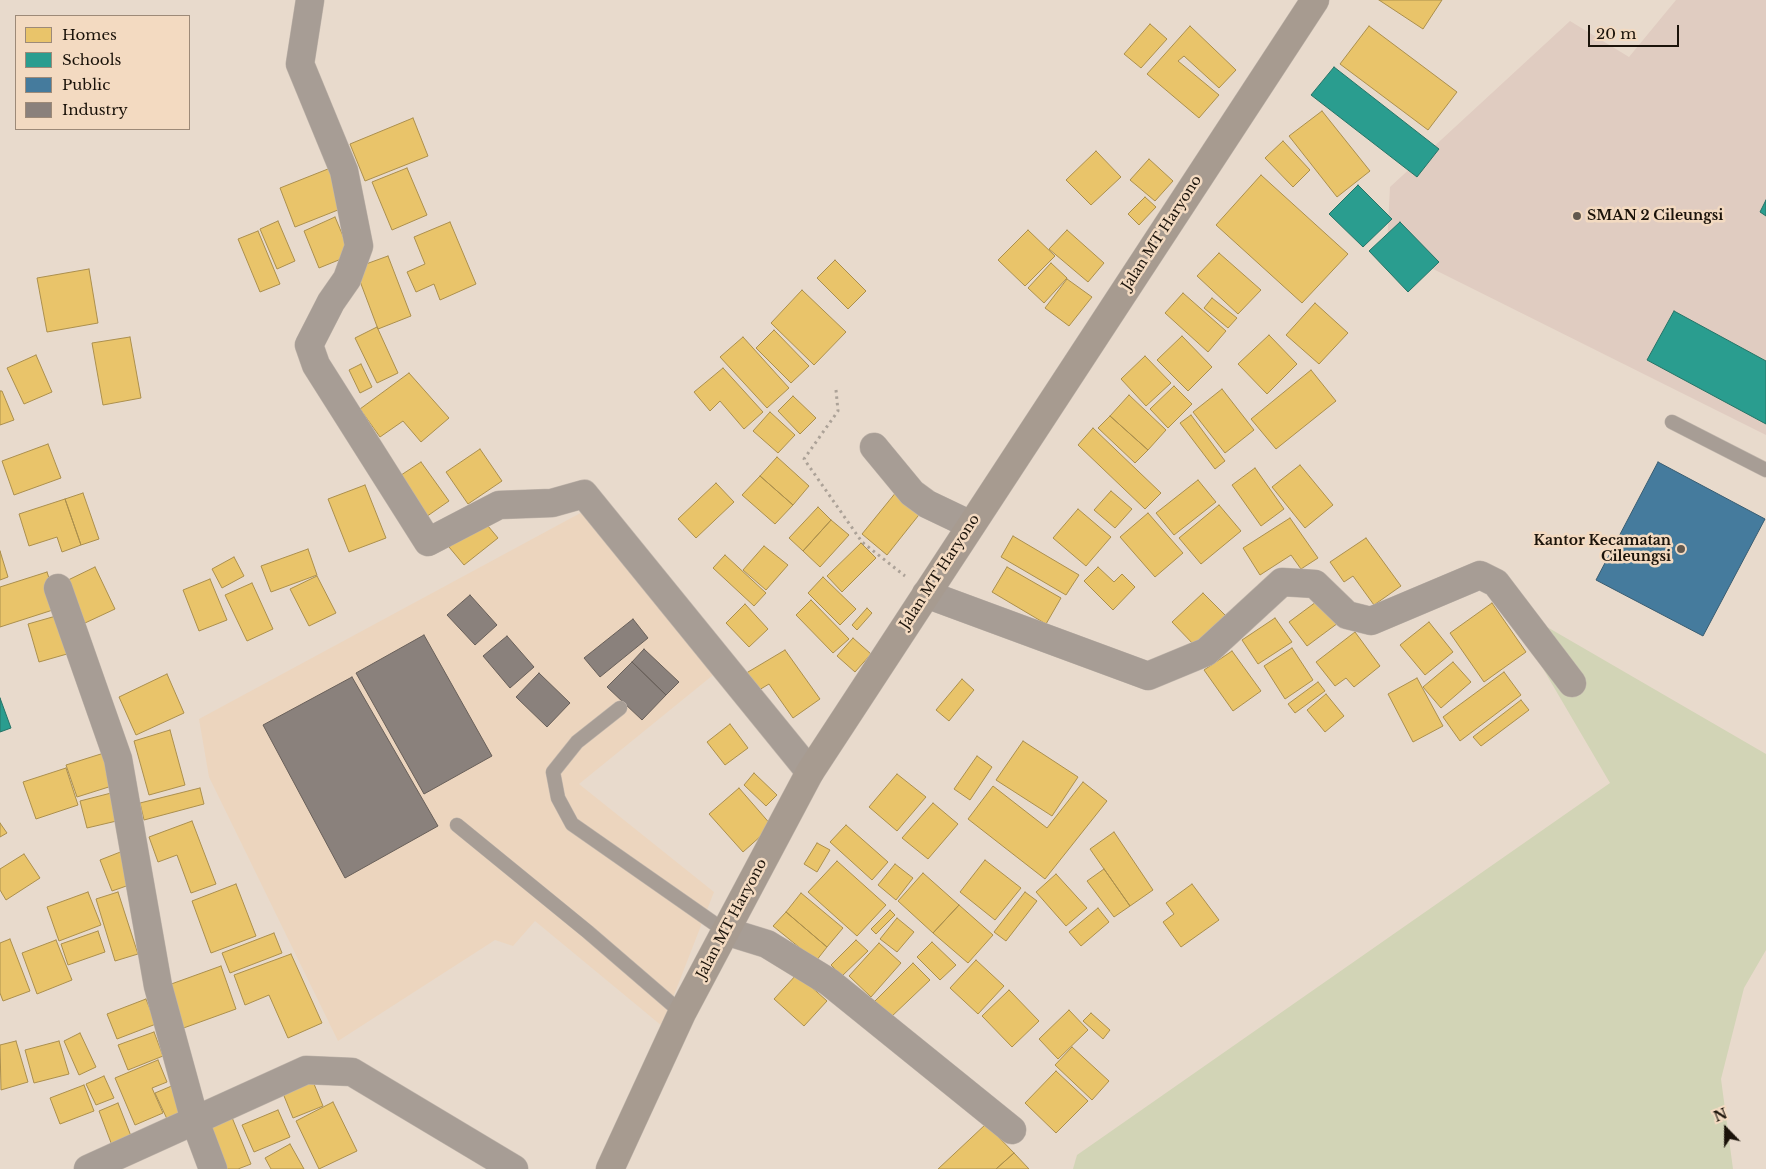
<!DOCTYPE html>
<html>
<head>
<meta charset="utf-8">
<style>
	body { margin:0 }
	#map { position:relative; width:1766px; height:1169px; overflow:hidden; background:#e8dacc; font-family:"Libre Baskerville",serif }
	canvas { display:block }
	.legend { position:absolute; left:15px; top:15px; width:175px; height:115px; box-sizing:border-box; background:#f3dac1; border:1px solid #9d8a78; margin:0; padding:6px 9px; list-style:none; font-size:15px; color:#1b130a }
	.legend li { display:flex; align-items:center; gap:10px; height:25px }
	.legend b { width:25px; border:1px solid #9d8a78 }
	.north { position:absolute; left:1701px; top:1104px; width:50px; height:50px; -webkit-text-stroke:4px #f3dac1; paint-order:stroke; rotate:338deg; font-size:14px; font-weight:700; line-height:20px; text-align:center; color:#1b130a }
	.north::after { content:''; display:block; margin:auto; width:18px; height:22px; background:#1b130a; clip-path:polygon(50% 0,100% 100%,50% 72%,0 100%) }
	.scale { position:absolute; left:1588px; top:25px; width:91px; height:22px; box-sizing:border-box; border:2px solid #1b130a; border-top:0; padding-left:6px; font-size:15px; line-height:18px; white-space:nowrap; color:#1b130a; -webkit-text-stroke:4px #f3dac1; paint-order:stroke }
</style>
</head>
<body>
<div id="map">
<canvas width="1766" height="1169"></canvas>
<ul class="legend">
<li><b style="height:14px;background:#e9c46a"></b>Homes</li>
<li><b style="height:14px;background:#2a9d8f"></b>Schools</li>
<li><b style="height:14px;background:#457b9d"></b>Public</li>
<li><b style="height:14px;background:#8a817c"></b>Industry</li>
</ul>
<div class="north">N</div>
<div class="scale">20 m</div>
</div>
<script>
const c = document.querySelector('canvas').getContext('2d');
c.lineJoin = 'round';
function fillPath(path, color) { c.fillStyle = color; c.fill(path, 'evenodd'); }
const poly = rows => new Path2D(rows.map(r => 'M' + r).join(''));
function trace(path, color, width, dash) { c.strokeStyle = color; c.lineWidth = width; c.lineCap = dash ? 'butt' : 'round'; c.setLineDash(dash || []); c.stroke(path); }
function write(font, color, halo, rows, align = 'center') {
  c.font = font + ' "Libre Baskerville",serif'; c.lineWidth = 5; c.setLineDash([]); c.textBaseline = 'middle'; c.strokeStyle = halo; c.fillStyle = color; for (const [text, x, y, turn = 0] of rows) {
    c.save(); c.translate(x, y); c.rotate((+turn || 0) * Math.PI / 180); c.textAlign = isNaN(turn) ? turn : align; if (halo) c.strokeText(text, 0, 0); c.fillText(text, 0, 0); c.restore();
  }
}
fillPath(poly([
	[586,510,718,671,579,784,714,892,662,1026,535,921,513,946,495,940,338,1041,209,777,199,719]
]), '#ecd5be');
fillPath(poly([
	[1676,0,1766,0,1766,435,1387,246,1390,187,1570,21,1629,57]
]), '#e0ccc1');
fillPath(poly([
	[1504,602,1766,754,1766,950,1744,988,1721,1079,1733,1169,1073,1169,1077,1155,1610,783]
]), '#d2d4b6');
const homes = poly([
	[1379,0,1442,0,1423,29,1379,0],
	[1150,24,1167,39,1141,68,1124,54,1150,24],
	[1190,26,1236,70,1219,88,1184,56,1178,61,1219,95,1199,118,1147,74,1190,26],
	[1369,26,1457,92,1428,130,1340,64,1369,26],
	[1322,111,1370,171,1337,197,1289,136,1322,111],
	[413,118,428,156,365,181,350,144,413,118],
	[1283,141,1310,170,1293,187,1265,158,1283,141],
	[1096,151,1121,177,1091,205,1066,180,1096,151],
	[1149,159,1173,181,1155,201,1130,180,1149,159],
	[333,167,348,206,295,227,280,188,333,167],
	[407,168,427,215,392,230,372,182,407,168],
	[1261,175,1348,254,1302,303,1216,225,1261,175],
	[1145,197,1156,207,1139,225,1128,214,1145,197],
	[335,217,351,255,319,268,304,231,335,217],
	[278,221,295,261,277,269,260,229,278,221],
	[450,222,476,284,440,300,434,284,416,292,407,272,425,264,414,237,450,222],
	[1028,230,1055,256,1025,286,998,260,1028,230],
	[1067,230,1104,263,1088,282,1049,249,1067,230],
	[258,231,280,284,260,292,238,239,258,231],
	[1219,253,1261,290,1238,314,1197,276,1219,253],
	[388,256,411,316,378,329,355,268,388,256],
	[835,260,866,291,848,309,817,278,835,260],
	[1051,263,1067,278,1044,303,1028,288,1051,263],
	[89,269,98,323,47,332,37,278,89,269],
	[1067,279,1092,297,1069,326,1045,308,1067,279],
	[802,290,846,332,814,365,771,323,802,290],
	[1183,293,1226,331,1208,352,1165,313,1183,293],
	[1212,298,1237,318,1228,328,1204,308,1212,298],
	[1315,303,1348,333,1319,364,1286,335,1315,303],
	[377,327,398,373,377,383,355,338,377,327],
	[774,330,809,366,791,383,756,348,774,330],
	[1269,335,1297,364,1267,394,1238,364,1269,335],
	[1182,336,1212,367,1188,391,1157,360,1182,336],
	[130,337,141,398,103,405,92,343,130,337],
	[743,337,789,388,767,408,720,357,743,337],
	[36,355,52,392,24,404,7,368,36,355],
	[1145,356,1171,383,1146,406,1121,379,1145,356],
	[361,364,372,387,360,393,349,370,361,364],
	[723,368,763,412,744,429,720,401,710,411,694,392,723,368],
	[1311,370,1336,401,1276,449,1251,419,1311,370],
	[409,373,449,418,421,442,403,421,380,437,360,409,409,373],
	[1174,386,1192,404,1168,428,1150,409,1174,386],
	[1222,389,1254,430,1225,453,1193,412,1222,389],
	[0,391,2,391,14,420,0,425,0,391],
	[1129,395,1166,430,1148,450,1110,416,1129,395],
	[793,396,816,418,800,434,778,411,793,396],
	[770,412,795,435,778,453,753,431,770,412],
	[1191,415,1225,461,1215,469,1180,423,1191,415],
	[1110,416,1148,450,1135,463,1098,428,1110,416],
	[1093,428,1161,493,1145,509,1078,445,1093,428],
	[48,444,61,478,14,495,2,461,48,444],
	[480,449,502,481,468,504,446,472,480,449],
	[777,457,809,486,793,505,760,476,777,457],
	[421,462,449,501,423,519,395,479,421,462],
	[1300,465,1333,505,1305,528,1272,487,1300,465],
	[1255,468,1284,509,1261,526,1232,485,1255,468],
	[760,476,793,505,775,524,742,495,760,476],
	[1198,480,1216,502,1174,535,1156,513,1198,480],
	[716,483,734,502,696,538,678,519,716,483],
	[365,485,386,538,349,552,328,499,365,485],
	[897,491,922,511,887,555,862,534,897,491],
	[1111,491,1132,509,1115,528,1094,510,1111,491],
	[83,493,99,539,81,545,65,499,83,493],
	[65,499,81,545,62,552,57,537,29,546,19,514,65,499],
	[1219,505,1241,531,1201,564,1179,538,1219,505],
	[818,507,831,520,803,551,789,538,818,507],
	[1078,509,1111,537,1086,566,1053,538,1078,509],
	[1148,513,1183,553,1155,577,1120,537,1148,513],
	[1290,518,1318,558,1301,569,1291,555,1260,575,1243,548,1290,518],
	[483,520,498,538,464,565,449,547,483,520],
	[831,520,849,535,820,567,803,551,831,520],
	[1013,536,1079,575,1066,595,1001,557,1013,536],
	[1366,538,1401,586,1374,605,1353,576,1344,582,1330,562,1366,538],
	[861,543,876,558,842,592,827,576,861,543],
	[764,546,788,565,766,590,743,570,764,546],
	[308,549,317,575,271,592,261,566,308,549],
	[0,551,8,577,0,580,0,551],
	[725,555,766,593,754,606,713,568,725,555],
	[234,557,244,576,222,588,212,569,234,557],
	[95,567,115,609,85,623,64,582,95,567],
	[1007,567,1061,598,1046,624,992,592,1007,567],
	[1098,567,1114,582,1122,574,1135,587,1113,610,1084,581,1098,567],
	[47,572,59,608,0,627,0,587,47,572],
	[317,576,336,613,309,626,290,589,317,576],
	[823,577,856,609,840,625,808,593,823,577],
	[210,579,227,620,199,631,183,590,210,579],
	[252,583,273,629,247,641,225,595,252,583],
	[1203,593,1226,616,1195,646,1172,622,1203,593],
	[1320,599,1338,623,1307,646,1289,622,1320,599],
	[811,600,849,639,833,653,796,615,811,600],
	[1492,603,1526,652,1484,682,1450,633,1492,603],
	[745,604,768,629,749,647,726,623,745,604],
	[867,608,872,613,857,630,852,625,867,608],
	[63,614,74,652,39,662,28,624,63,614],
	[1275,618,1292,642,1258,664,1242,640,1275,618],
	[1429,622,1453,652,1425,675,1400,645,1429,622],
	[1355,632,1380,666,1354,687,1346,678,1335,686,1316,662,1355,632],
	[853,638,871,654,855,672,837,656,853,638],
	[1292,648,1313,680,1285,699,1264,666,1292,648],
	[785,650,820,699,793,718,769,684,754,693,743,675,785,650],
	[1232,651,1261,691,1233,711,1204,670,1232,651],
	[1453,662,1471,682,1441,708,1423,687,1453,662],
	[1504,672,1521,695,1460,741,1443,717,1504,672],
	[167,674,184,713,136,735,119,697,167,674],
	[1417,678,1443,726,1413,742,1388,694,1417,678],
	[962,679,974,690,949,721,936,710,962,679],
	[1318,682,1325,691,1295,713,1288,704,1318,682],
	[1326,694,1344,716,1325,732,1307,710,1326,694],
	[1521,700,1529,710,1481,746,1473,737,1521,700],
	[730,724,748,748,725,765,707,742,730,724],
	[170,730,185,785,149,795,134,741,170,730],
	[1023,741,1078,777,1052,816,996,780,1023,741],
	[104,753,115,785,77,797,66,765,104,753],
	[977,756,992,767,970,800,954,789,977,756],
	[66,768,78,805,36,819,23,782,66,768],
	[754,773,777,795,766,806,744,785,754,773],
	[897,774,926,797,897,831,869,807,897,774],
	[1083,782,1107,801,1045,879,968,819,993,786,1047,828,1083,782],
	[200,788,204,804,144,820,140,803,200,788],
	[739,788,772,826,743,852,709,814,739,788],
	[119,791,125,819,87,828,80,801,119,791],
	[933,803,958,824,928,859,902,838,933,803],
	[192,821,216,884,191,893,177,855,158,862,149,837,192,821],
	[0,823,7,833,0,837,0,823],
	[846,825,888,862,872,880,830,842,846,825],
	[1114,832,1153,890,1130,906,1090,849,1114,832],
	[817,843,830,850,817,872,804,864,817,843],
	[123,851,135,883,112,891,100,860,123,851],
	[24,854,40,878,6,900,0,890,0,869,24,854],
	[985,860,1021,888,995,920,960,892,985,860],
	[837,861,886,905,857,936,808,892,837,861],
	[895,864,913,878,896,900,878,885,895,864],
	[1104,869,1130,906,1114,917,1087,881,1104,869],
	[923,873,959,905,933,933,898,901,923,873],
	[1056,874,1087,908,1066,926,1036,892,1056,874],
	[236,884,256,936,211,953,192,901,236,884],
	[1192,884,1219,920,1181,947,1163,922,1174,914,1166,903,1192,884],
	[88,892,101,925,59,941,47,907,88,892],
	[118,892,138,954,115,961,96,899,118,892],
	[1025,892,1037,901,1006,941,994,932,1025,892],
	[801,893,843,928,827,947,786,912,801,893],
	[959,905,993,935,968,963,933,933,959,905],
	[1098,908,1109,922,1081,946,1069,932,1098,908],
	[890,910,895,915,876,934,871,929,890,910],
	[786,912,827,947,816,961,773,926,786,912],
	[897,918,914,932,897,952,880,939,897,918],
	[98,931,105,952,68,965,61,944,98,931],
	[274,933,282,953,230,973,222,953,274,933],
	[10,939,30,991,3,1001,0,993,0,943,10,939],
	[56,940,72,980,37,994,22,953,56,940],
	[856,940,868,951,842,976,831,965,856,940],
	[932,942,956,965,940,980,917,957,932,942],
	[879,943,901,963,871,997,849,976,879,943],
	[291,954,322,1023,288,1038,269,995,245,1005,234,975,291,954],
	[976,960,1004,986,978,1014,950,988,976,960],
	[913,963,930,980,890,1018,874,1002,913,963],
	[221,966,236,1009,178,1030,163,987,221,966],
	[797,974,827,1001,804,1026,774,999,797,974],
	[1009,990,1039,1021,1012,1047,982,1016,1009,990],
	[146,999,156,1024,117,1039,107,1014,146,999],
	[1069,1010,1088,1030,1058,1059,1039,1039,1069,1010],
	[1091,1013,1110,1030,1103,1039,1083,1021,1091,1013],
	[154,1032,163,1056,128,1070,118,1045,154,1032],
	[80,1033,96,1067,79,1075,64,1041,80,1033],
	[16,1041,28,1082,1,1090,0,1045,16,1041],
	[59,1041,69,1074,34,1083,25,1050,59,1041],
	[1072,1047,1109,1081,1092,1100,1055,1065,1072,1047],
	[158,1060,167,1082,152,1088,163,1113,135,1125,115,1078,158,1060],
	[1056,1071,1088,1101,1056,1133,1025,1103,1056,1071],
	[104,1076,114,1098,96,1105,86,1084,104,1076],
	[312,1079,323,1106,293,1118,282,1091,312,1079],
	[84,1085,94,1111,60,1124,50,1098,84,1085],
	[174,1085,186,1111,167,1119,155,1093,174,1085],
	[333,1102,357,1151,319,1169,296,1121,333,1102],
	[118,1103,133,1141,113,1148,99,1111,118,1103],
	[278,1110,290,1137,254,1152,242,1125,278,1110],
	[231,1115,251,1164,238,1169,217,1169,200,1127,231,1115],
	[986,1124,1014,1153,996,1169,938,1169,986,1124],
	[290,1144,304,1169,271,1169,265,1158,290,1144],
	[1014,1153,1029,1169,996,1169,1014,1153]
]);
fillPath(homes, '#e9c46a');
trace(homes, '#ab8f4d', 1);
const schools = poly([
	[1334,67,1439,149,1417,177,1311,95,1334,67],
	[1358,185,1392,219,1363,247,1329,214,1358,185],
	[1766,200,1766,216,1760,212,1766,200],
	[1400,222,1439,262,1408,292,1369,251,1400,222],
	[1674,311,1766,361,1766,424,1647,360,1674,311],
	[0,698,11,728,0,732,0,698]
]);
fillPath(schools, '#2a9d8f');
trace(schools, '#267467', 1);
const public = poly([
	[1658,462,1765,519,1703,636,1596,580,1658,462]
]);
fillPath(public, '#457b9d');
trace(public, '#385c71', 1);
const industry = poly([
	[470,595,497,625,475,645,447,615,470,595],
	[633,619,648,638,600,677,584,658,633,619],
	[424,635,492,756,424,794,356,673,424,635],
	[507,636,534,667,510,688,483,656,507,636],
	[644,649,679,682,666,695,632,662,644,649],
	[632,662,666,695,642,720,607,687,632,662],
	[539,673,570,703,547,727,516,697,539,673],
	[352,677,438,826,345,878,263,725,352,677]
]);
fillPath(industry, '#8a817c');
trace(industry, '#69605a', 1);
const lane = poly([
	[1672,422,1766,470],
	[620,708,577,742,553,772,558,798,572,824,725,931],
	[457,825,588,932,682,1013]
]);
const street = poly([
	[310,0,300,64,344,171,359,246,347,279,331,302,309,345,316,365,428,542,499,505,552,503,584,494,810,772],
	[874,447,912,493,927,504,971,525],
	[58,588,118,759,158,986,195,1121,213,1169],
	[926,594,1148,676,1206,652,1282,582,1315,584,1347,615,1371,621,1480,575,1496,583,1572,683],
	[725,931,767,944,829,982,1012,1130],
	[88,1169,306,1070,352,1072,514,1169]
]);
const secondary = poly([
	[610,1169,682,1013,810,772,1315,0]
]);
trace(lane, '#c1b6ac', 15);
trace(street, '#c1b6ac', 29);
trace(secondary, '#c1b6ac', 29);
trace(poly([
	[836,390,838,411,804,459,862,542,905,576]
]), '#aca298', 3, [2.5, 4]);
trace(lane, '#a79d95', 14);
trace(street, '#a79d95', 28);
trace(secondary, '#a79b90', 28);
for (const [x, y, r, color] of [
	[1577,216,5,"#63594e"],
	[1681,549,5,"#63594e"]
]) { const dot = new Path2D(); dot.arc(x, y, r, 0, 2 * Math.PI); c.fillStyle = color; c.fill(dot); trace(dot, '#f3dac1', 2); }
write('bold 14px', '#1b130a', '#f3dac1', [
	["SMAN 2 Cileungsi",1587,216],
	["Kantor Kecamatan",1671,541,"right"],
	["Cileungsi",1671,557,"right"]
], 'left');
write('14px', '#1b130a', '#f3dac1', [
	["Jalan MT Haryono",1162,233,-57],
	["Jalan MT Haryono",940,572,-57],
	["Jalan MT Haryono",732,919,-62]
]);
</script>
</body>
</html>
